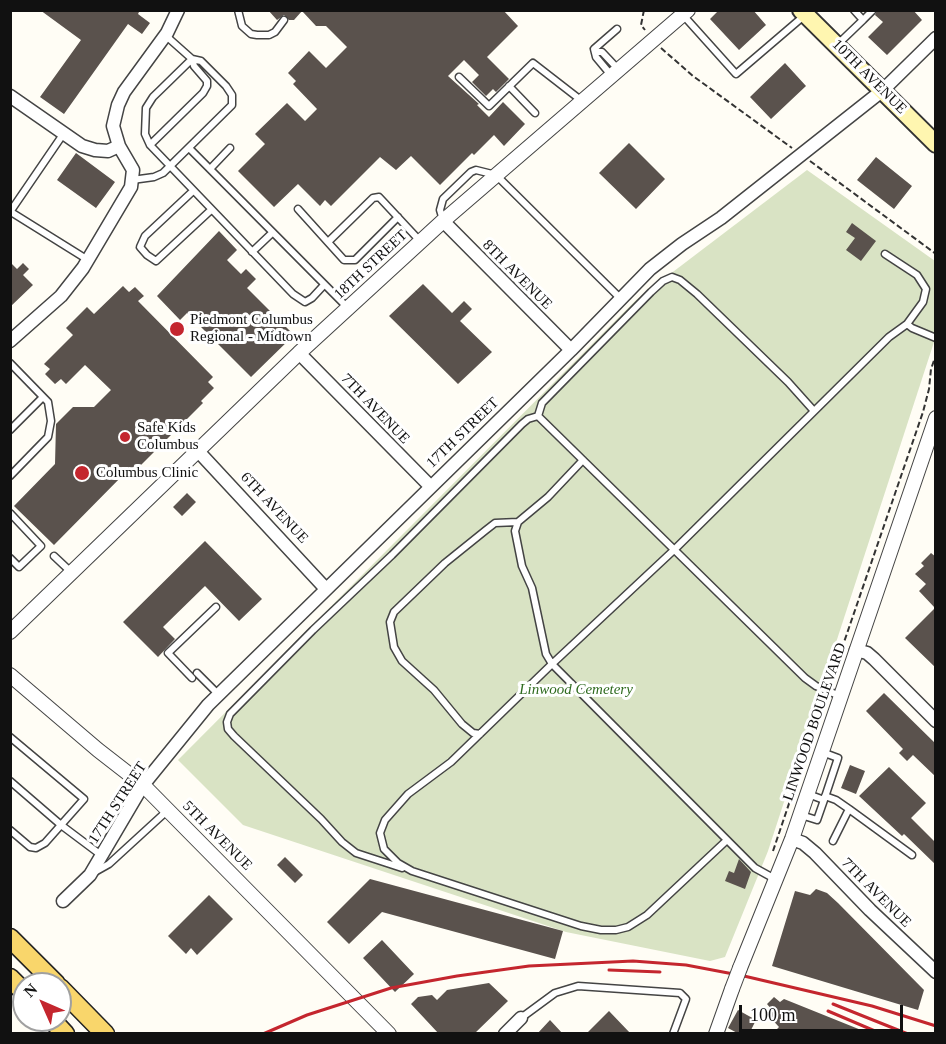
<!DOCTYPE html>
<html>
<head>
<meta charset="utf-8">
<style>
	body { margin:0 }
	#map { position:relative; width:946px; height:1044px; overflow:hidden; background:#fffdf5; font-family:Georgia,serif }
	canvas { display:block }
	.frame { position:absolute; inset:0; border:12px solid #111; pointer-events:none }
	.north { position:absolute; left:12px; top:972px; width:60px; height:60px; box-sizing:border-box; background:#fff; border:2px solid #a0a0a0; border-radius:50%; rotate:315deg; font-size:16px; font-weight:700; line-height:24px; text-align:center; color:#111 }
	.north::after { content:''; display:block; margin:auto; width:21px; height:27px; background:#c4262e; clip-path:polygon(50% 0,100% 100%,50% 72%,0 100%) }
	.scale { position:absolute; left:739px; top:1005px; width:164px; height:27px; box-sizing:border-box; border:3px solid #111; border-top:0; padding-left:8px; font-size:18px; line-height:21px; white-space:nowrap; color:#111; -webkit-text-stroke:4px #fff; paint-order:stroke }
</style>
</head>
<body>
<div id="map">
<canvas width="946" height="1044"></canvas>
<div class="frame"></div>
<div class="north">N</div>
<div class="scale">100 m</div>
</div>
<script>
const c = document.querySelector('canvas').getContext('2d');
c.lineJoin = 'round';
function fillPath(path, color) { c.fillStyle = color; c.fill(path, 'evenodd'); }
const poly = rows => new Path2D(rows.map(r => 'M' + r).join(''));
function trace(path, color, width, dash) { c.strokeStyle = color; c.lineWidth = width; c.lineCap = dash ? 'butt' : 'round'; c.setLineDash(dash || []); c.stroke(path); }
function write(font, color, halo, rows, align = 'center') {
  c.font = font + ' Georgia,serif'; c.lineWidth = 6; c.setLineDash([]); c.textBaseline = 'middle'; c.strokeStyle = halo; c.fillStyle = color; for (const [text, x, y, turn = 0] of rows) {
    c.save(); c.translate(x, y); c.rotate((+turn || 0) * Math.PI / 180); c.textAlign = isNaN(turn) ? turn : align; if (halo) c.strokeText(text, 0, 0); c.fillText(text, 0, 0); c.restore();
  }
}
fillPath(poly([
	[807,170,935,261,935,339,768,851,725,957,710,961,566,932,243,825,178,760,636,300]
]), '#d9e3c4');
fillPath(poly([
	[40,10,140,10,138,14,150,23,142,34,128,24,64,114,40,97,81,40],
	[268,10,503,10,518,26,487,57,509,79,496,92,493,89,486,96,472,82,479,75,464,60,448,76,479,104,477,105,489,117,503,102,525,124,504,146,494,135,474,155,472,153,440,185,411,156,396,170,380,157,331,206,325,200,320,206,298,184,274,207,238,171,265,144,255,134,287,103,305,121,317,109,293,84,296,81,288,73,309,51,326,68,347,47,326,26,316,26,302,11,294,20,289,20,284,15,277,20],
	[719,10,753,10,766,25,739,50,710,19],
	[877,10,913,10,922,20,887,55,868,37,883,22,875,15],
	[785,63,806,86,771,119,750,97],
	[629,143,665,179,636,209,599,173],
	[76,153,115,182,96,208,57,180],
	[876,157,912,186,894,209,857,180],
	[852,223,876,241,861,261,846,250,855,238,846,232],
	[219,231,237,250,227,260,241,274,246,269,256,279,247,288,294,335,251,377,187,313,180,320,157,296],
	[10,262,17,269,23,263,29,269,23,275,33,285,10,307],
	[423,284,452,313,464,301,472,309,460,321,492,352,458,384,389,316],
	[123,286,129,292,135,287,144,296,138,301,213,377,208,382,214,388,201,401,203,403,131,475,127,471,54,545,14,506,55,464,56,424,73,407,94,407,111,390,85,365,66,384,61,379,55,384,45,374,50,369,44,364,73,335,66,328,87,307,94,314],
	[187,493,196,502,182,516,173,507],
	[205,541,262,599,239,621,205,586,163,627,175,639,158,657,123,622],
	[931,553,936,557,936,668,905,638,935,608,919,591,926,584,915,574,924,566,921,563],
	[884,693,936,744,936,777,913,755,907,761,899,753,903,749,866,711],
	[850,765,865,771,856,794,841,788],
	[889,767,926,803,911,818,936,843,936,865,904,834,902,836,859,796],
	[285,857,303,875,295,883,277,865],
	[739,859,751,872,745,889,725,881,729,871,734,873],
	[370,879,563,931,555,959,382,912,349,944,327,922],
	[816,889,827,893,838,903,924,990,918,1010,772,966,795,891,810,895],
	[209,895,233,919,197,955,191,948,186,954,168,936],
	[382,940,414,974,395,992,363,958],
	[489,983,508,1001,474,1034,439,1034,411,1004,418,997,432,995,437,1000,447,990],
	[774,997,780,1002,784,999,871,1034,772,1034,779,1027,767,1014,772,1010,767,1004],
	[738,1010,756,1020,749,1034,739,1034,728,1028],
	[609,1011,631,1034,586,1034],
	[550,1020,563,1034,537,1034]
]), '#5a524d');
const service = poly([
	[238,10,242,26,251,34,257,35,269,35,275,32,284,20],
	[683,15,736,74,805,15],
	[863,20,872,11],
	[838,44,863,20,854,10],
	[596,52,602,52,618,69],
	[192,59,153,97,146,108,145,134,150,145,293,294,305,302,312,298,324,285],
	[611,75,596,57,594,49,617,29],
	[459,77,489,106,533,63,582,101],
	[509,86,535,113],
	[150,145,203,93,207,86,207,81,194,66,192,59,165,35],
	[190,149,348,308],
	[210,169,230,148],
	[132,180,154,177,163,173,232,105,232,95,226,86,201,61,192,59],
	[193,191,145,236,140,247,147,255,156,261,211,210],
	[298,209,344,260,355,260,398,217],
	[10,212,64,133],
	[11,212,88,260],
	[443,220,440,210,443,199,471,172,476,170,496,175,621,299],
	[328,242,373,198,379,197,420,241],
	[252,252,272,233],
	[885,254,917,275,926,289,923,302,907,324],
	[10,363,48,402,51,421,48,437,10,476],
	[538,416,805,678,816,686,840,696],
	[538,416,542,403,651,292,663,281,672,277,680,280,697,294,788,382,814,411],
	[10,430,43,397],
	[583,460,548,497,518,522,515,531,522,566,532,588,546,654,552,664,451,762,408,794,385,820,380,833,384,849,398,863,412,871,581,926,601,930,616,930,628,927,647,915,727,840],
	[10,513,41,546,19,567,10,558],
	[54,556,71,572],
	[197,673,219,695],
	[192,678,168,653,216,607],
	[480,734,473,733,462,724,434,690,402,661,394,647,390,622,394,612,445,563,486,530,495,523,518,522],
	[10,737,84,799,45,843,36,848,30,847,10,830],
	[10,781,61,825,101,855],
	[808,794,824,800,838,758,822,752],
	[825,796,836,800,849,809,912,855],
	[801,815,817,820,824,800],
	[833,841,849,809],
	[402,868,356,853,342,842,321,819,234,736,228,729,227,722,230,714,313,630,392,555,522,424,528,419,538,416],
	[93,873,109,864,168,810],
	[775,879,755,868,552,664,675,549,889,337,907,324,912,328,936,338],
	[521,1018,555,993,578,986,680,993,686,999,673,1034]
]);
const minor = poly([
	[10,96,82,146,95,150,108,151,119,146],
	[443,221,571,350],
	[10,341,61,296,83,268,131,187,133,170,119,146,113,126,118,105,124,92,167,33,178,10],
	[299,353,430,486],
	[198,451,326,589],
	[856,650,867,653,874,659,936,721],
	[792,839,803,843,815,853,870,910,936,972],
	[63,901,90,875,143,785,208,705,571,350,650,269,682,244,721,218,883,90,936,38],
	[505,1034,521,1018]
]);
const tertiary = poly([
	[10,632,299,353,443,221,688,10],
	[10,675,98,750,143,785,389,1034],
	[740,968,792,839,936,418],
	[716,1034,732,989]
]);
const secondary = poly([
	[801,10,936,144]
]);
const primary = poly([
	[10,938,56,984],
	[10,978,24,992],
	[60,988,105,1034],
	[52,1020,65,1034]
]);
trace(service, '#444', 9);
trace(minor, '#444', 15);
trace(tertiary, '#444', 16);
trace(secondary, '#333', 20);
trace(primary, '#222', 21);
trace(poly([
	[644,10,641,25,645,30],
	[661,48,693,76,792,148],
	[810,161,936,254],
	[830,683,923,412,929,389,931,369,936,355],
	[773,851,825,697]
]), '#333', 2, [6, 3]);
trace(service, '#fff', 6);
trace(minor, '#fff', 12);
trace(tertiary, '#fff', 14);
trace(secondary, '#fff6b0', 16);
trace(primary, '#f9d66b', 18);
trace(poly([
	[609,970,660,972],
	[833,1004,908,1034],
	[828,1011,882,1034],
	[263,1034,307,1015,391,988,457,976,529,966,633,961,686,965,744,976,872,1006,936,1026]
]), '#c4262e', 3);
const tertiaryBridge = poly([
	[732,989,740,968]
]);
trace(tertiaryBridge, '#444', 16, []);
trace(tertiaryBridge, '#fff', 14);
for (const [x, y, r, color] of [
	[177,329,8,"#c4262e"],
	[125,437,6,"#c4262e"],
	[82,473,8,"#c4262e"]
]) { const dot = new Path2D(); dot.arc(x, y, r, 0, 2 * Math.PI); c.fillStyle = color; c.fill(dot); trace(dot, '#fff', 2); }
write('15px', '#111', '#fff', [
	["10TH AVENUE",869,77,45],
	["18TH STREET",371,265,-43],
	["8TH AVENUE",517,275,45],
	["7TH AVENUE",375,409,46],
	["17TH STREET",463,433,-44],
	["6TH AVENUE",274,508,47],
	["LINWOOD BOULEVARD",815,722,-71],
	["17TH STREET",118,803,-57],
	["5TH AVENUE",217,836,45],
	["7TH AVENUE",876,893,45]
]);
write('15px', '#111', '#fff', [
	["Piedmont Columbus",190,320],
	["Regional - Midtown",190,337],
	["Safe Kids",137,428],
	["Columbus",137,445],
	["Columbus Clinic",96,473]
], 'left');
write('italic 15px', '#2f6b1f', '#fff', [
	["Linwood Cemetery",576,690]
]);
</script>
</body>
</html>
